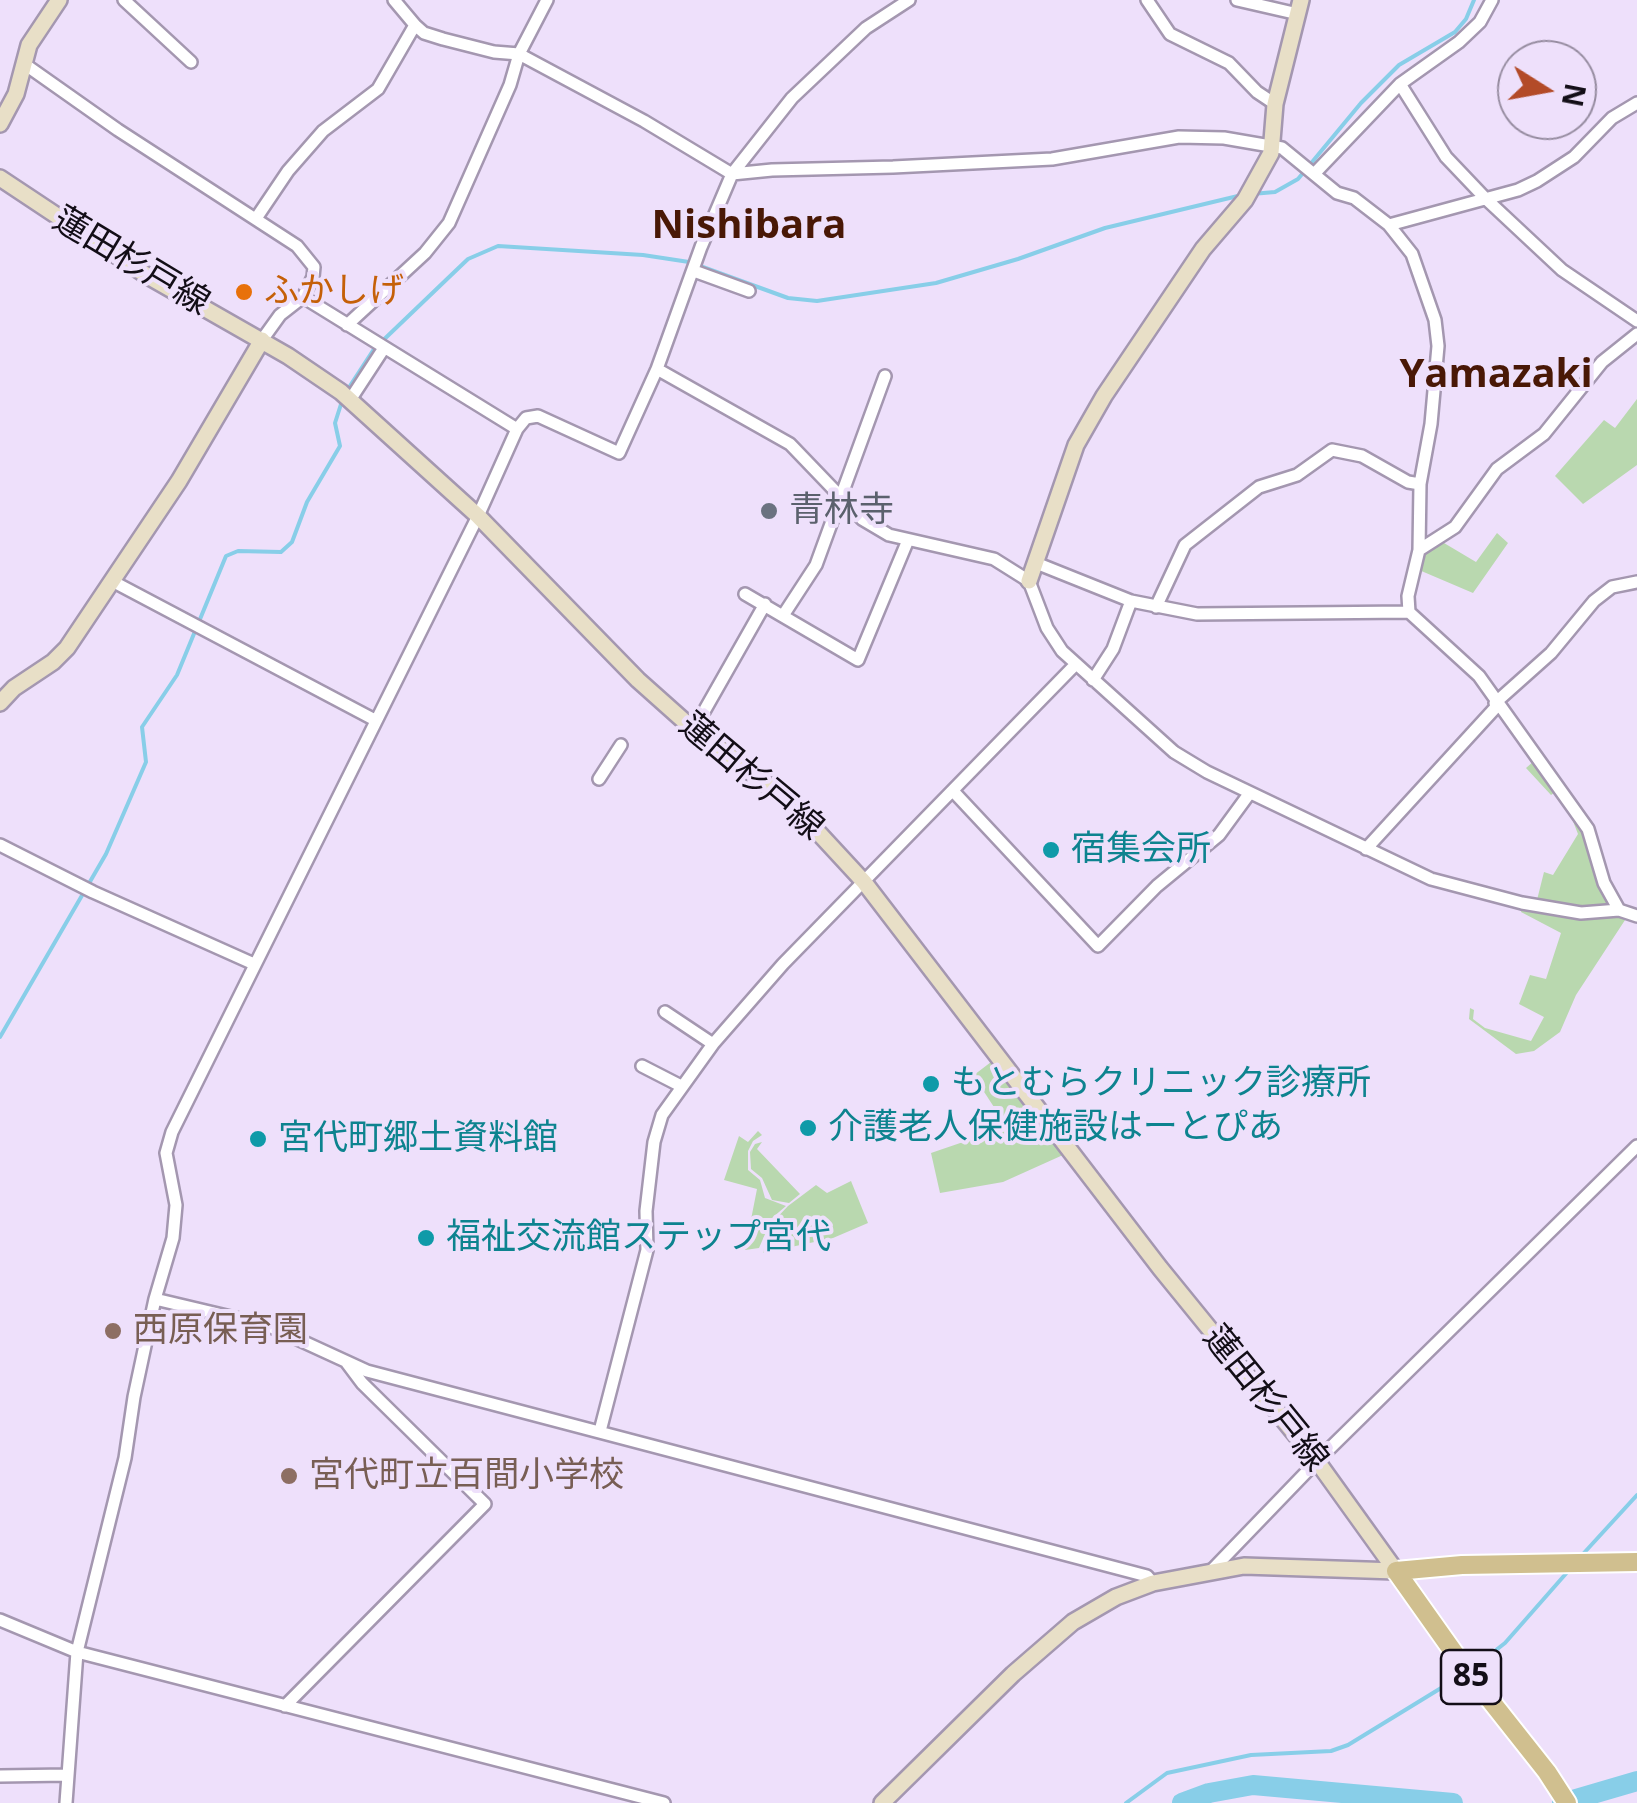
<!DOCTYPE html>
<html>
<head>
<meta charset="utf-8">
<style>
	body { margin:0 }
	#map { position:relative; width:1637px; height:1803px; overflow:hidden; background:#eee0fb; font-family:"Open Sans",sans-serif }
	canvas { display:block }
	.north { position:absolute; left:1497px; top:40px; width:100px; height:100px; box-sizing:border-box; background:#eee0fb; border:2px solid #968ca0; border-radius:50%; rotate:101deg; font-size:28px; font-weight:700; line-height:40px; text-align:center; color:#130e17 }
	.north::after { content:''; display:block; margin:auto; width:35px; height:45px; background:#b34b28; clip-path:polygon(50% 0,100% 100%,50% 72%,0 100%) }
</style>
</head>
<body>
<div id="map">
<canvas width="1637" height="1803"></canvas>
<div class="north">N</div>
</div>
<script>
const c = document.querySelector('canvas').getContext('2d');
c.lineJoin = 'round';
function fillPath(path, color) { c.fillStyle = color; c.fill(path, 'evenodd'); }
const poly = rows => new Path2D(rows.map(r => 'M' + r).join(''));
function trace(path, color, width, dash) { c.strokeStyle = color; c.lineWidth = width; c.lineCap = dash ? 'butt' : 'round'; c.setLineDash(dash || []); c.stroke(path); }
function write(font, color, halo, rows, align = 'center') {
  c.font = font + ' "Open Sans","Noto Sans JP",sans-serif'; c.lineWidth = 8; c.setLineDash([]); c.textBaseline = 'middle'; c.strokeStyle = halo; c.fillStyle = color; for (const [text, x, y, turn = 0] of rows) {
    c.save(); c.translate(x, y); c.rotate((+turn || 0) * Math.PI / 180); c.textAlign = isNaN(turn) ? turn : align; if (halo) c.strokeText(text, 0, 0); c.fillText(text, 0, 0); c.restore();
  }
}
fillPath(poly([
	[1637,399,1637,465,1583,504,1555,476,1604,420,1615,428],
	[1497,533,1508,543,1473,593,1419,570,1423,554,1444,543,1476,562],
	[1534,761,1585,832,1627,917,1576,995,1560,1032,1534,1051,1516,1054,1469,1019,1470,1008,1474,1010,1473,1019,1485,1028,1531,1041,1544,1017,1519,1004,1530,975,1546,979,1561,933,1521,912,1522,906,1535,908,1544,872,1553,875,1578,834,1569,811,1554,793,1551,795,1526,768],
	[991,1062,1063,1155,1003,1182,940,1193,931,1153,1007,1127,975,1078,966,1084,964,1080,968,1068,974,1075],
	[758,1131,762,1135,753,1141,748,1151,748,1170,760,1180,765,1198,786,1206,772,1218,759,1248,745,1250,757,1189,724,1180,739,1136,748,1142],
	[762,1142,757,1149,800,1194,789,1203,772,1200,762,1178,751,1169,750,1152,755,1144],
	[851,1181,868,1223,833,1238,763,1253,770,1225,788,1206,816,1185,827,1193]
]), '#b9d8af');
trace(poly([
	[1252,194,1275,192,1298,179,1361,103,1399,65,1455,32,1466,19,1474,0],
	[346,392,374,349,446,280,468,259,498,246,643,255,689,262,788,298,817,301,936,283,1018,259,1105,228,1242,195],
	[0,1037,106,854,146,762,142,727,177,675,226,556,238,551,281,552,292,542,307,502,340,446,335,423,342,401],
	[1583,1554,1637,1495],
	[1472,1669,1505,1643,1570,1569],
	[1126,1803,1167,1773,1251,1755,1331,1751,1348,1745,1464,1674]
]), '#88cee8', 4);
trace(poly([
	[1182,1803,1209,1793,1253,1785,1453,1803],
	[1562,1803,1637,1781]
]), '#88cee8', 20);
const street = poly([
	[124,0,191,62],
	[394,0,415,25],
	[1147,0,1170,34,1229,63,1257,92,1275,104],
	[1237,0,1298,14],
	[23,63,118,130,297,246,314,267,313,277,303,297],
	[1400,84,1446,157,1485,198,1562,270,1637,321],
	[1315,173,1400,84,1459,42,1480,22,1492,0],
	[257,217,288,171,323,131,378,89,415,25,424,33,443,39,494,52,519,54,644,121,732,174,772,170,893,167,1052,159,1179,137,1224,138,1282,148,1337,193,1354,198,1389,225,1412,254,1435,320,1438,346,1431,424,1420,484,1419,550,1408,596,1409,612,1479,676,1588,829,1604,883,1619,910],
	[1389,225,1518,190,1537,181,1574,157,1612,118,1637,103],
	[694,271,749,291],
	[347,325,425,253,449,223,510,85,519,54,547,0],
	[262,340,280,315,303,297,517,429],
	[657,369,790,444,862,519,889,535,994,559,1029,581,1047,628,1062,651,1174,752,1207,772,1431,879,1522,903,1581,913,1619,910,1637,916],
	[350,400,384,348],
	[1419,550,1455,527,1497,469,1544,434,1602,362,1637,334],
	[1036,563,1131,601,1197,614,1409,612],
	[112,581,375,720],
	[745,594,858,660,908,540],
	[1156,607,1185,545,1259,487,1297,475,1332,450,1362,456,1408,482,1420,484],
	[784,614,816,565,885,376],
	[1093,680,1113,649,1131,601],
	[1495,703,1551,653,1594,601,1612,587,1637,582],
	[694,729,765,604],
	[599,779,621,745],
	[953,791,1098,946,1157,886,1219,835,1249,794],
	[0,845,93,892,254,964],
	[1366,849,1497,706],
	[665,1012,713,1044],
	[642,1066,681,1086],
	[155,1299,269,1326,367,1371,1147,1576,1153,1583],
	[600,1431,647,1250,646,1211,654,1142,662,1115,713,1044,783,964,1075,665],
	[1212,1570,1317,1461,1637,1146],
	[0,1620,77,1652,664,1803],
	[285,1706,485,1504,362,1383,347,1363],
	[0,1776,67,1775],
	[66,1803,77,1652,125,1458,134,1397,155,1299,173,1238,176,1205,166,1153,172,1132,478,516,517,429,526,418,538,416,619,453,657,369,701,247,732,174,792,98,866,28,909,0]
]);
const secondary = poly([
	[0,124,16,94,29,45,59,0],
	[0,178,146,275,288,356,341,392,478,516,638,680,684,721,791,803,864,882,1160,1268,1317,1461,1396,1571],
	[1029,581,1076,445,1104,396,1203,249,1245,200,1271,153,1275,104,1301,0],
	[0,703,14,688,53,662,67,648,179,481,262,340],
	[882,1803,1013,1674,1073,1622,1116,1597,1153,1583,1244,1566,1396,1571]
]);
const primary = poly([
	[1396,1571,1464,1667,1547,1772,1567,1803],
	[1396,1571,1462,1565,1637,1562]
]);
trace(street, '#a497b0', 16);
trace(secondary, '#a497b0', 20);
trace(primary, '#fff', 22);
trace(street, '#fff', 11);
trace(secondary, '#e8dfc7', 15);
trace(primary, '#d0bf8f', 18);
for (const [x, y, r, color] of [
	[244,292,10,"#e8710a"],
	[769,511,10,"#6b7280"],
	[1051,850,10,"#0f9aa8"],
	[931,1084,10,"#0f9aa8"],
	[808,1128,10,"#0f9aa8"],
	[258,1139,10,"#0f9aa8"],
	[426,1238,10,"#0f9aa8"],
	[113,1331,10,"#8d6e63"],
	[289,1476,10,"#8d6e63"]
]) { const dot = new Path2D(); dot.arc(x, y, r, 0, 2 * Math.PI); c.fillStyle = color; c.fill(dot); trace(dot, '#eee0fb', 4); }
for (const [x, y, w] of [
	[1471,1677,60]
]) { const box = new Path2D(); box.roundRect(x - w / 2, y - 27, w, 54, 8); c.fillStyle = '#eee0fb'; c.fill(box); trace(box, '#130e17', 2.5); }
write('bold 32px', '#130e17', null, [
	["85",1471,1677]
]);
write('35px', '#130e17', '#eee0fb', [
	["蓮田杉戸線",131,262,31],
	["蓮田杉戸線",751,777,40],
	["蓮田杉戸線",1265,1399,51]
]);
write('35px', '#c56008', '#eee0fb', [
	["ふかしげ",264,292]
], 'left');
write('35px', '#5b616d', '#eee0fb', [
	["青林寺",789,511]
], 'left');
write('35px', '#0d838f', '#eee0fb', [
	["宿集会所",1071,850],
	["もとむらクリニック診療所",951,1084],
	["介護老人保健施設はーとぴあ",828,1128],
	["宮代町郷土資料館",278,1139],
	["福祉交流館ステップ宮代",446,1238]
], 'left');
write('35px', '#785e54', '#eee0fb', [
	["西原保育園",133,1331],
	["宮代町立百間小学校",309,1476]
], 'left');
write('bold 40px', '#491806', '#eee0fb', [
	["Nishibara",749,227],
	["Yamazaki",1496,376]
]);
</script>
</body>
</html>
